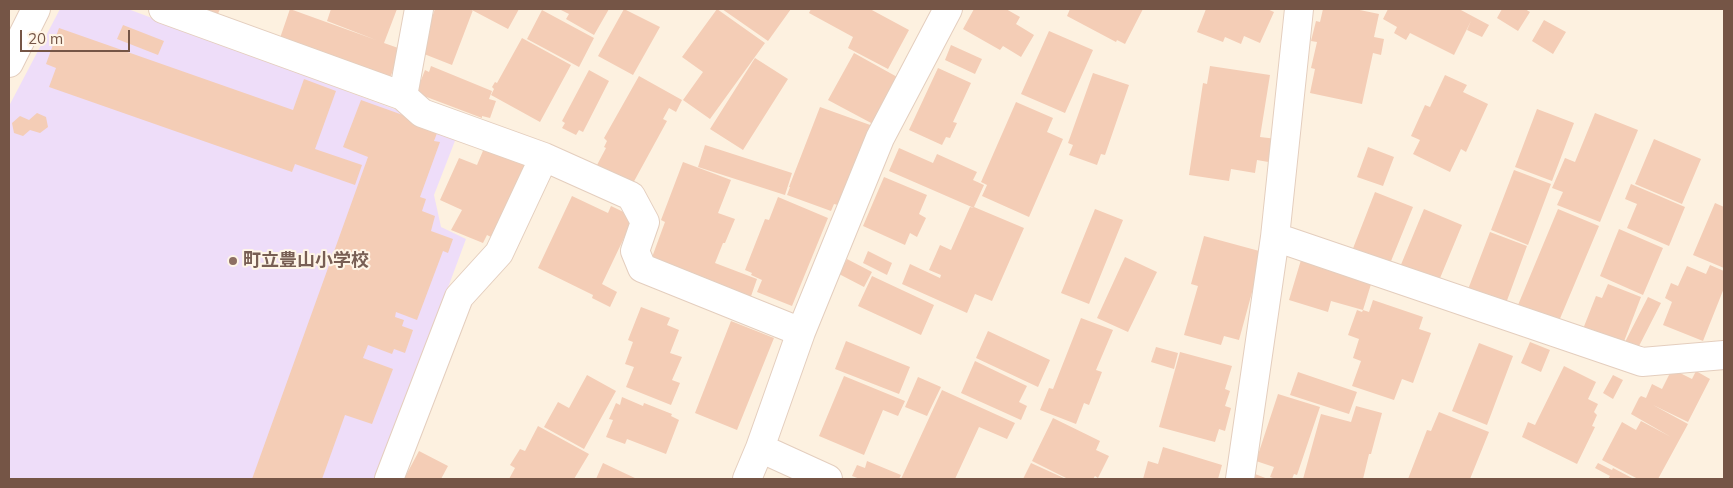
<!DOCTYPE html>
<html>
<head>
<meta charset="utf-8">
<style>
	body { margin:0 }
	#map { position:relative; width:1733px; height:488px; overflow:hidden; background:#fdf1e0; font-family:Mulish,sans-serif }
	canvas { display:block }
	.frame { position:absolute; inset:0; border:10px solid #755546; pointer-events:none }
	.scale { position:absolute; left:20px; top:30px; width:110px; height:22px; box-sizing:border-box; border:2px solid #755546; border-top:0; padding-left:6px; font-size:15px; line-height:18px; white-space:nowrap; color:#755546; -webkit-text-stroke:4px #fff5e7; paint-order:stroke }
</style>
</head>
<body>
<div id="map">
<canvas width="1733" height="488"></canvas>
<div class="frame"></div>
<div class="scale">20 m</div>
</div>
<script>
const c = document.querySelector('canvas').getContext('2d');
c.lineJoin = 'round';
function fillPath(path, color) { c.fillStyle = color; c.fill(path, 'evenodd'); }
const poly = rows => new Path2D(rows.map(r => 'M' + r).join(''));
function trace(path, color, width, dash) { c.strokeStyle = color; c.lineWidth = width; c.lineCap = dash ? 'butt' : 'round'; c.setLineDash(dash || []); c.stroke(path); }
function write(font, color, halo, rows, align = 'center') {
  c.font = font + ' Mulish,"Noto Sans JP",sans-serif'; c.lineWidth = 4; c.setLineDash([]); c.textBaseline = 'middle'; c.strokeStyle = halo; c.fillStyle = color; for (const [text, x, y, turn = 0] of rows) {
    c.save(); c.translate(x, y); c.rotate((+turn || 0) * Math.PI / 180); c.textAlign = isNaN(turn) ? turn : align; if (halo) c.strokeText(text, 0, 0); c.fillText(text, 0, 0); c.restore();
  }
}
fillPath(poly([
	[60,9,128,9,458,133,434,195,441,227,466,239,377,479,9,479,9,106]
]), '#eeddf9');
fillPath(poly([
	[208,9,220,9,217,16,207,11],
	[290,9,376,40,327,21,331,9,397,9,384,43,401,49,390,78,280,38],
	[435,9,469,9,473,10,452,65,419,52],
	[470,9,519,9,508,29],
	[559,9,609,9,594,35,566,19,569,14],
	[624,9,660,27,633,75,598,56],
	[717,9,765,43,710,119,683,100,703,72,682,57],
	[722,9,791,9,768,41],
	[811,9,870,9,909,30,888,69,848,48,853,37,809,13],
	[974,9,1006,9,1020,17,1016,24,1034,35,1021,57,1003,46,1000,50,963,29],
	[1070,9,1143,9,1125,44,1117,40,1116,42,1067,16],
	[1206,9,1267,9,1274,12,1260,43,1244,36,1241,44,1225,37,1223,42,1197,32],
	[1323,9,1355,9,1379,14,1374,37,1384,39,1381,55,1373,53,1362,104,1310,93,1315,69,1311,68,1317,42,1311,41,1316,21,1320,22],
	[1388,9,1459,9,1489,25,1482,37,1467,30,1471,21,1454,55,1410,33,1406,40,1394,33,1397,27,1383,19],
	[1502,9,1525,9,1530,12,1518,31,1497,18],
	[542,10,594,38,579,67,527,39],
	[1544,20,1566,32,1553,54,1532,41],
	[123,25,164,41,158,55,117,39],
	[59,28,293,110,304,79,336,91,315,149,362,165,355,185,295,164,292,172,49,87,56,68,46,64],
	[1049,31,1093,50,1065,113,1021,94],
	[522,38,571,65,540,122,491,95,494,89,492,87,495,82,497,83],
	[951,45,982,59,975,74,945,60],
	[854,53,899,78,873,124,828,100],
	[755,58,788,79,743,150,710,129],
	[431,66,492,91,489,99,496,101,490,118,482,116,482,118,416,93,425,70,429,72],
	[1210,66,1270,75,1260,137,1277,139,1274,163,1257,160,1255,173,1231,169,1229,181,1189,175,1203,83,1207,84],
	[938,68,971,83,953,122,957,123,950,138,946,137,942,145,909,130],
	[589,70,609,81,583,132,579,130,576,135,562,128,565,123,562,121],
	[1093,73,1129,85,1105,155,1101,154,1097,165,1069,155,1073,145,1068,143],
	[1445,75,1467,85,1463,92,1488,104,1466,152,1461,149,1450,172,1413,154,1420,140,1411,136,1425,105,1430,107],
	[639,76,682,100,676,112,669,108,663,119,667,121,632,185,597,165,606,148,604,147,607,141,604,138],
	[361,100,439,128,434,141,440,142,420,197,426,199,422,211,435,216,431,231,453,239,448,253,443,251,417,320,396,312,395,317,404,320,402,326,413,330,405,353,394,349,392,354,368,345,363,358,393,369,372,424,345,415,322,479,252,479,368,157,343,147],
	[1016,102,1053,118,1047,132,1063,139,1029,217,982,196,987,185,981,182],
	[820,107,873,126,842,206,834,204,831,211,787,195,790,187,789,187],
	[1537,109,1574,123,1552,181,1515,167],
	[37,113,46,117,48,127,40,133,30,130,23,136,14,133,12,123,20,116,29,120],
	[1595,113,1638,130,1600,222,1557,205,1563,192,1552,188,1565,158,1575,162],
	[1654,139,1701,159,1682,204,1635,184],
	[705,145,792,173,785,195,698,167],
	[485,146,525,164,493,238,487,235,483,243,451,230,462,210,440,200,459,158,477,165],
	[1368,147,1394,157,1383,186,1357,177],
	[899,148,933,163,937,154,977,172,973,180,984,185,974,207,1024,228,992,301,975,294,967,313,902,284,910,264,940,278,941,275,929,270,940,245,951,250,970,207,974,208,889,171],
	[683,162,731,180,718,213,735,219,725,243,723,243,715,263,757,279,749,302,651,260,665,222,661,220],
	[1514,170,1551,184,1528,245,1491,230],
	[884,177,927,195,919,214,926,218,917,237,910,233,905,245,863,226],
	[1631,184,1685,207,1669,246,1627,228,1637,204,1625,199],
	[1375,192,1413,207,1389,266,1352,251],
	[572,196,608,213,611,206,634,217,602,284,617,292,610,307,592,298,593,295,538,268],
	[778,197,828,218,792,306,757,292,762,280,751,275,752,273,745,270,765,219,769,220],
	[1715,203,1724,207,1724,268,1693,255],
	[1095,209,1123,220,1089,304,1061,293],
	[1424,209,1462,225,1438,283,1400,267],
	[1558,209,1599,226,1559,321,1518,305],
	[1619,229,1663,248,1643,295,1600,276],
	[1490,232,1527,246,1505,306,1467,292],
	[1204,236,1263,252,1239,340,1224,336,1221,345,1184,335,1198,286,1191,284],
	[868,251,892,263,887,275,863,263],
	[1125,257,1157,272,1128,332,1097,318],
	[847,259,872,272,864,287,839,274],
	[1301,260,1372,281,1363,310,1369,312,1373,300,1423,317,1419,329,1431,333,1413,383,1402,379,1394,400,1352,386,1361,361,1353,358,1359,339,1348,335,1357,310,1362,312,1363,310,1331,301,1328,312,1289,300],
	[1710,265,1724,271,1724,288,1703,341,1663,325,1672,302,1665,298,1671,283,1678,286,1687,266,1706,274],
	[872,276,934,305,921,335,858,306],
	[1608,284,1641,297,1623,344,1583,329,1596,296,1602,298],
	[1648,297,1661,303,1638,348,1625,342],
	[641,307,670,318,667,325,679,330,670,353,682,357,672,380,680,383,671,405,626,387,634,367,625,364,633,342,628,340],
	[1081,318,1113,330,1096,370,1102,372,1089,405,1084,403,1076,424,1040,410,1049,388,1053,389],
	[731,321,774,338,737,430,695,413],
	[988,331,1050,360,1038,387,976,358],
	[846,341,910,367,899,394,835,369],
	[1530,342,1550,350,1541,372,1521,363],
	[1479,343,1513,356,1487,425,1452,411],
	[1156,347,1178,353,1174,369,1151,362],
	[1180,352,1232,366,1225,389,1230,391,1225,406,1231,408,1225,431,1219,429,1215,442,1159,427],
	[975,361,1027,386,1019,402,1027,406,1021,420,961,393],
	[1564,366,1596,382,1588,399,1598,404,1594,412,1597,415,1592,426,1595,427,1577,464,1522,437,1528,422,1535,425],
	[1671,371,1677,374,1678,372,1692,379,1696,371,1710,379,1688,422,1653,405,1688,424,1658,479,1638,479,1602,460,1622,422,1636,430,1641,421,1671,437,1631,414,1639,398,1641,396,1646,398,1652,384,1662,389],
	[1298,372,1357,392,1349,414,1290,395],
	[587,375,616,391,584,449,544,427,558,402,569,408],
	[1613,375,1623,380,1613,399,1603,393],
	[844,376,905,401,898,416,883,410,864,455,819,436],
	[918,377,941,387,927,416,905,407],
	[942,390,1015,423,1007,439,979,427,955,479,901,479],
	[1278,394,1320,407,1297,475,1294,474,1292,479,1276,479,1270,477,1274,467,1256,461],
	[622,397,643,406,644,403,672,414,671,416,679,420,666,454,627,439,625,444,606,437,613,420,609,419,616,403,620,405],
	[1356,406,1382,413,1371,454,1369,454,1363,479,1303,479,1321,414,1351,422],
	[1439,412,1489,432,1470,479,1408,479,1427,430,1431,431],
	[1053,418,1100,441,1096,450,1109,456,1098,478,1095,476,1093,479,1068,479,1032,461],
	[538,426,589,454,574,479,509,479,515,468,510,465,520,449,525,451],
	[1163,447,1222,465,1218,479,1143,479,1148,461,1158,464],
	[419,451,448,466,441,479,404,479],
	[867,461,901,475,899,479,860,479,852,476,857,465,865,468],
	[603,463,637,479,596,479],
	[1031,463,1066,479,1023,479],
	[1598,463,1612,470,1613,468,1634,479,1608,479,1610,476,1595,468],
	[1255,474,1268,479,1253,479]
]), '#f4cdb6');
const minor = poly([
	[163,9,403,96,422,113,544,157,631,196,645,222,635,251,642,268,801,332],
	[9,63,36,9],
	[403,96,419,9],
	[1275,237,1642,362,1724,355],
	[760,448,828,479],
	[389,479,459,297,499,253,544,157],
	[747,479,760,448,801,332,880,138,948,9],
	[1240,479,1275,237,1299,9]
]);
trace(minor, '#e4cebe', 30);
trace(minor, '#fff', 28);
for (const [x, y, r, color] of [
	[233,261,5,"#8d6e63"]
]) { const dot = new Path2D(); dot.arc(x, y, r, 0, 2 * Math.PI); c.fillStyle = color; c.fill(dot); trace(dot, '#fff5e7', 2); }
write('bold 18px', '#785e54', '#fff5e7', [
	["町立豊山小学校",243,261]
], 'left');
</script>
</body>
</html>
